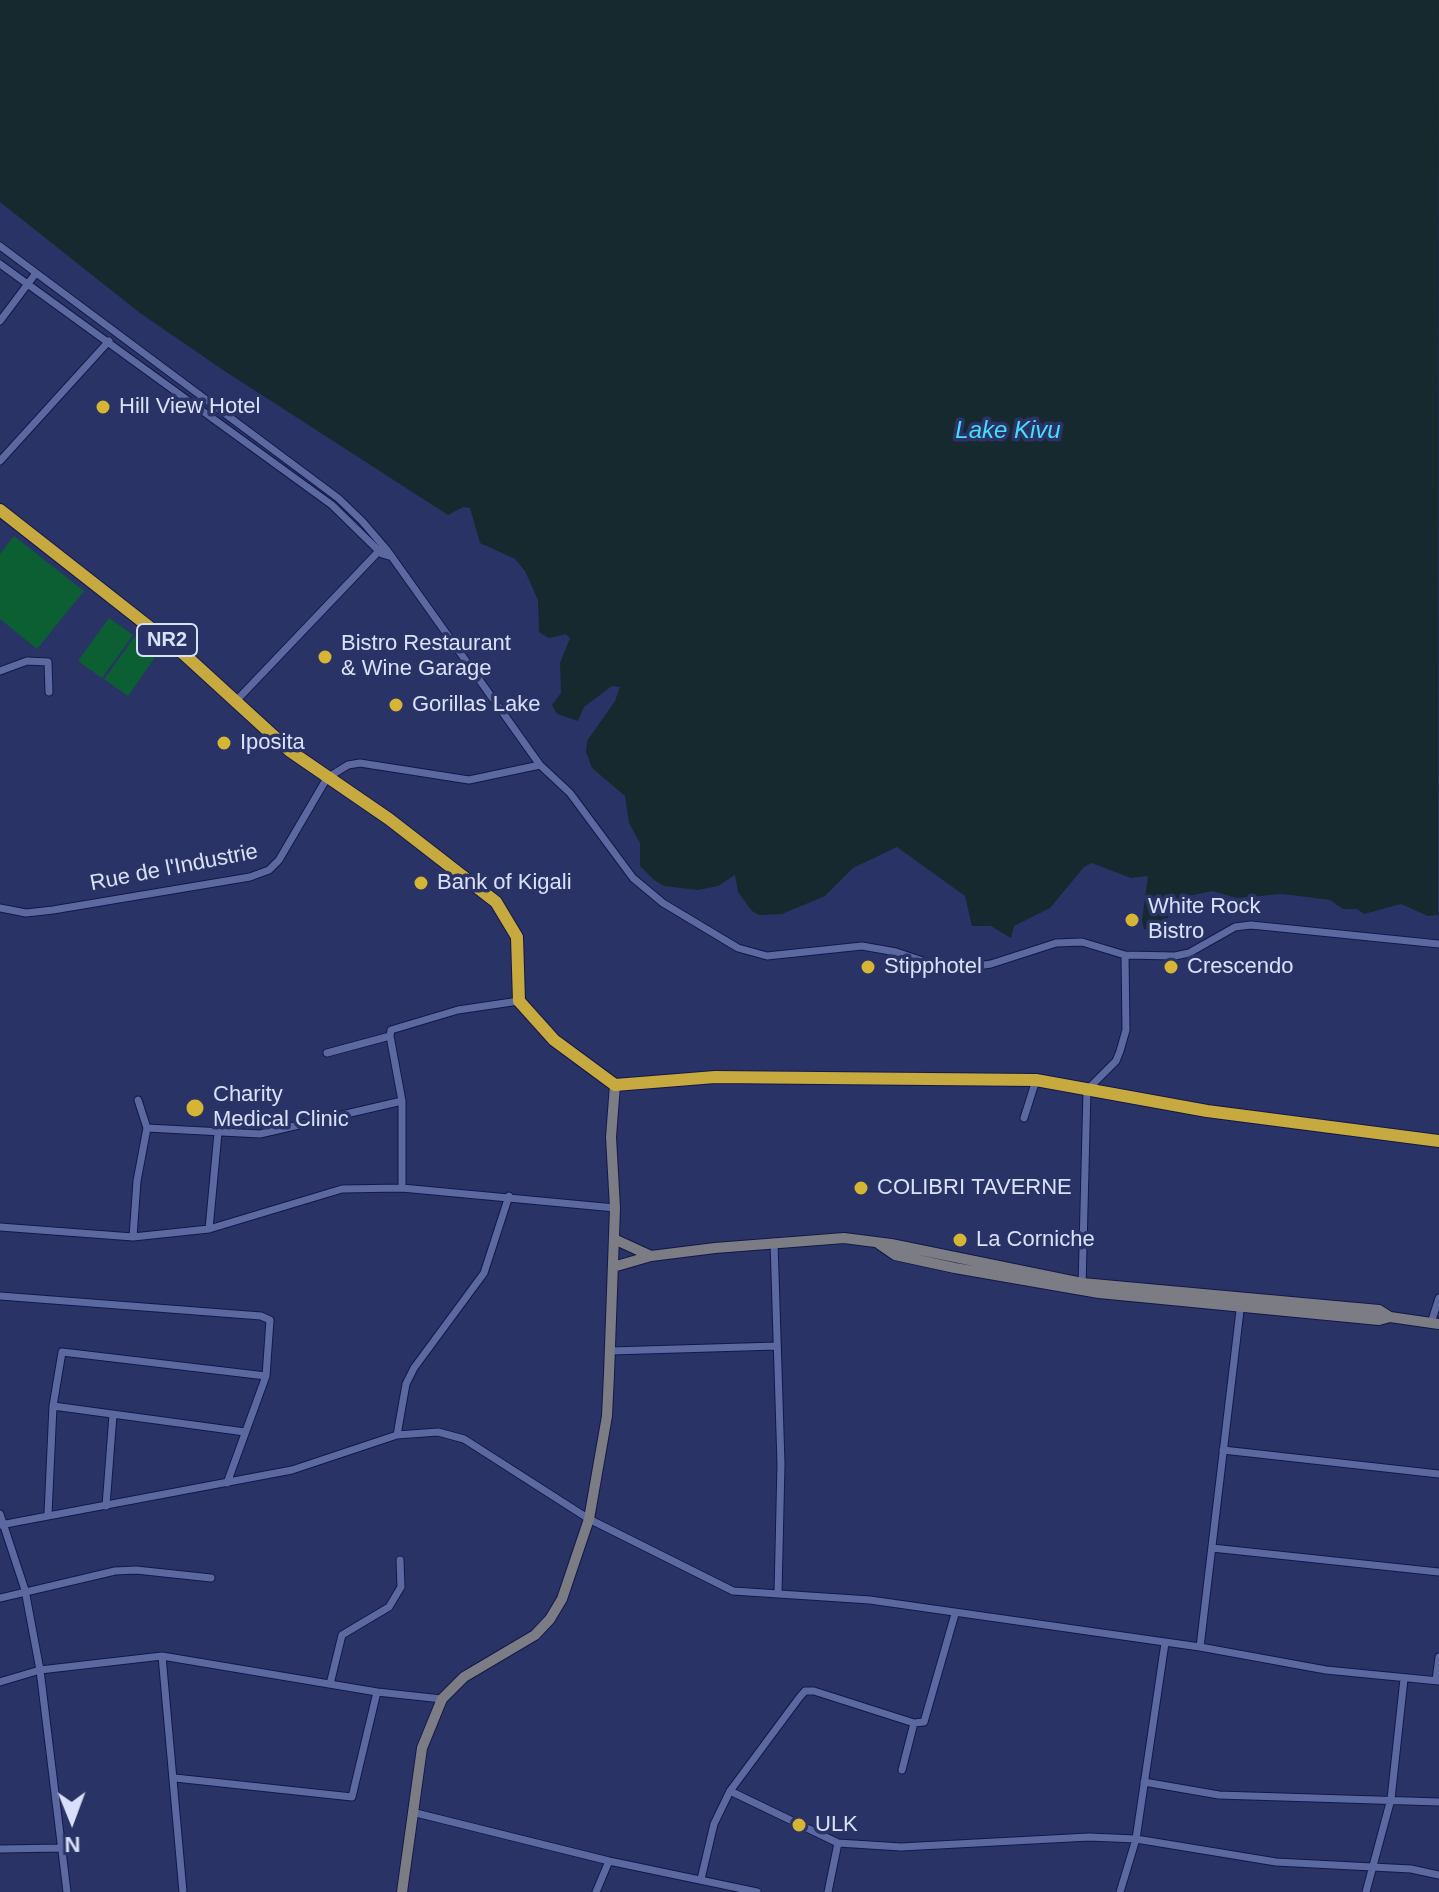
<!DOCTYPE html>
<html>
<head>
<meta charset="utf-8">
<style>
	body { margin:0 }
	#map { position:relative; width:1439px; height:1892px; overflow:hidden; background:#2a3366; font-family:Arial,sans-serif }
	canvas { display:block }
	.north { position:absolute; left:32px; top:1780px; width:80px; height:80px; -webkit-text-stroke:6px #2a3366; paint-order:stroke; rotate:179deg; font-size:22px; font-weight:700; line-height:32px; text-align:center; color:#d9e0fa }
	.north::after { content:''; display:block; margin:auto; width:28px; height:36px; background:#d9e0fa; clip-path:polygon(50% 0,100% 100%,50% 72%,0 100%) }
</style>
</head>
<body>
<div id="map">
<canvas width="1439" height="1892"></canvas>
<div class="north">N</div>
</div>
<script>
const c = document.querySelector('canvas').getContext('2d');
c.lineJoin = 'round';
function fillPath(path, color) { c.fillStyle = color; c.fill(path, 'evenodd'); }
const poly = rows => new Path2D(rows.map(r => 'M' + r).join(''));
function trace(path, color, width, dash) { c.strokeStyle = color; c.lineWidth = width; c.lineCap = dash ? 'butt' : 'round'; c.setLineDash(dash || []); c.stroke(path); }
function write(font, color, halo, rows, align = 'center') {
  c.font = font + ' Arial,sans-serif'; c.lineWidth = 7; c.setLineDash([]); c.textBaseline = 'middle'; c.strokeStyle = halo; c.fillStyle = color; for (const [text, x, y, turn = 0] of rows) {
    c.save(); c.translate(x, y); c.rotate((+turn || 0) * Math.PI / 180); c.textAlign = isNaN(turn) ? turn : align; if (halo) c.strokeText(text, 0, 0); c.fillText(text, 0, 0); c.restore();
  }
}
fillPath(poly([
	[14,536,84,591,37,649,0,619,0,554],
	[109,618,133,635,102,678,78,661],
	[135,636,158,653,128,696,104,679]
]), '#0c5e33');
fillPath(poly([
	[0,0,1439,0,1438,915,1428,916,1401,904,1364,914,1357,909,1343,909,1330,900,1282,894,1237,898,1212,891,1193,895,1171,912,1166,921,1168,931,1144,929,1142,921,1148,876,1131,878,1092,863,1084,867,1050,908,1014,926,1011,938,991,926,972,926,965,896,897,847,853,868,825,896,782,914,759,915,752,911,738,892,735,875,718,886,698,890,664,886,654,880,640,866,640,843,629,823,625,796,592,768,586,752,587,741,615,701,620,687,612,686,584,707,578,721,557,714,552,705,561,693,560,663,570,638,566,634,549,638,539,632,538,600,525,571,515,559,480,543,470,508,463,507,448,515,223,370,140,313,0,202]
]), '#16292e');
const street = poly([
	[0,246,338,498,362,521,387,550,540,765,570,793,633,878,663,903,738,948,767,956,862,946,896,952,950,970,991,964,1056,943,1082,942,1125,955,1175,956,1189,953,1235,927,1251,925,1439,944],
	[0,264,332,505,382,554,389,556],
	[0,321,36,273],
	[0,461,109,341],
	[0,671,27,661,48,662,49,692],
	[236,701,380,550],
	[0,908,26,913,53,910,250,877,269,870,279,860,327,778,348,765,360,763,469,780,540,765],
	[390,1036,402,1101,402,1188],
	[327,1053,390,1036,391,1030,458,1010,519,1001],
	[1024,1118,1036,1080],
	[147,1128,260,1134,402,1101],
	[0,1227,133,1237,209,1229,342,1189,402,1188,615,1208],
	[209,1229,218,1133],
	[133,1237,137,1181,147,1128,138,1100],
	[774,1242,781,1464,778,1593],
	[1082,1287,1087,1090,1116,1061,1120,1051,1126,1030,1125,955],
	[0,1296,261,1316,270,1320,266,1376,227,1483],
	[1431,1323,1439,1298],
	[611,1351,777,1346],
	[53,1406,245,1432],
	[397,1435,406,1384,414,1368,484,1273,509,1196],
	[1223,1450,1439,1474],
	[106,1506,113,1415],
	[0,1514,25,1590,40,1670,67,1892],
	[48,1514,53,1406,62,1352,266,1376],
	[0,1525,292,1470,397,1435,438,1432,464,1439,589,1519,733,1591,870,1600,1200,1647,1326,1670,1439,1681],
	[1212,1548,1439,1572],
	[0,1598,115,1571,136,1570,211,1578],
	[1200,1647,1241,1302],
	[162,1656,183,1892],
	[1436,1680,1439,1657],
	[0,1682,40,1670,162,1656,377,1692,442,1699],
	[330,1684,342,1635,389,1607,401,1587,400,1560],
	[902,1770,914,1723],
	[175,1778,352,1797,377,1692],
	[1144,1782,1219,1795,1439,1802],
	[730,1791,838,1843,901,1847,1089,1837,1136,1839,1276,1862,1411,1869,1439,1875],
	[412,1812,609,1861,757,1892],
	[0,1849,63,1848],
	[701,1879,714,1824,730,1791,799,1698,805,1691,814,1691,914,1723,924,1722,955,1614],
	[596,1892,609,1861],
	[828,1892,838,1843],
	[1120,1892,1136,1839,1165,1643],
	[1366,1892,1391,1799,1404,1679]
]);
const secondary = poly([
	[614,1239,651,1256],
	[879,1244,895,1255,955,1268,1099,1293,1379,1320,1390,1317],
	[613,1267,651,1256,715,1248,844,1238,891,1244,1082,1283,1379,1310,1390,1317,1439,1324],
	[402,1892,422,1748,442,1699,464,1677,535,1635,550,1619,562,1599,589,1519,607,1416,609,1374,615,1208,611,1137,615,1085]
]);
const highway = poly([
	[0,510,185,655,290,751,389,819,496,902,517,937,519,1001,554,1040,615,1085,715,1077,1036,1080,1207,1111,1439,1141]
]);
trace(street, '#141849', 9);
trace(secondary, '#141849', 12);
trace(highway, '#141849', 14);
trace(street, '#5c69a1', 7);
trace(secondary, '#7c7c84', 10);
trace(highway, '#c6a93f', 12);
for (const [x, y, r, color] of [
	[103,407,8,"#d6b534"],
	[325,657,8,"#d6b534"],
	[396,705,8,"#d6b534"],
	[224,743,8,"#d6b534"],
	[421,883,8,"#d6b534"],
	[1132,920,8,"#d6b534"],
	[868,967,8,"#d6b534"],
	[1171,967,8,"#d6b534"],
	[195,1108,10,"#d6b534"],
	[861,1188,8,"#d6b534"],
	[960,1240,8,"#d6b534"],
	[799,1825,8,"#d6b534"]
]) { const dot = new Path2D(); dot.arc(x, y, r, 0, 2 * Math.PI); c.fillStyle = color; c.fill(dot); trace(dot, '#2a3366', 3); }
for (const [x, y, w] of [
	[167,640,60]
]) { const box = new Path2D(); box.roundRect(x - w / 2, y - 16, w, 32, 6); c.fillStyle = '#2a3366'; c.fill(box); trace(box, '#d9e0fa', 2); }
write('bold 20px', '#d9e0fa', null, [
	["NR2",167,640]
]);
write('22px', '#d9e0fa', '#2a3366', [
	["Hill View Hotel",119,407],
	["Bistro Restaurant",341,644],
	["& Wine Garage",341,669],
	["Gorillas Lake",412,705],
	["Iposita",240,743],
	["Bank of Kigali",437,883],
	["White Rock",1148,907],
	["Bistro",1148,932],
	["Stipphotel",884,967],
	["Crescendo",1187,967],
	["Charity",213,1095],
	["Medical Clinic",213,1120],
	["COLIBRI TAVERNE",877,1188],
	["La Corniche",976,1240],
	["ULK",815,1825]
], 'left');
write('22px', '#d9e0fa', '#2a3366', [
	["Rue de l'Industrie",174,868,-11]
]);
write('italic 24px', '#46ddfa', '#2a3366', [
	["Lake Kivu",1008,431]
]);
</script>
</body>
</html>
